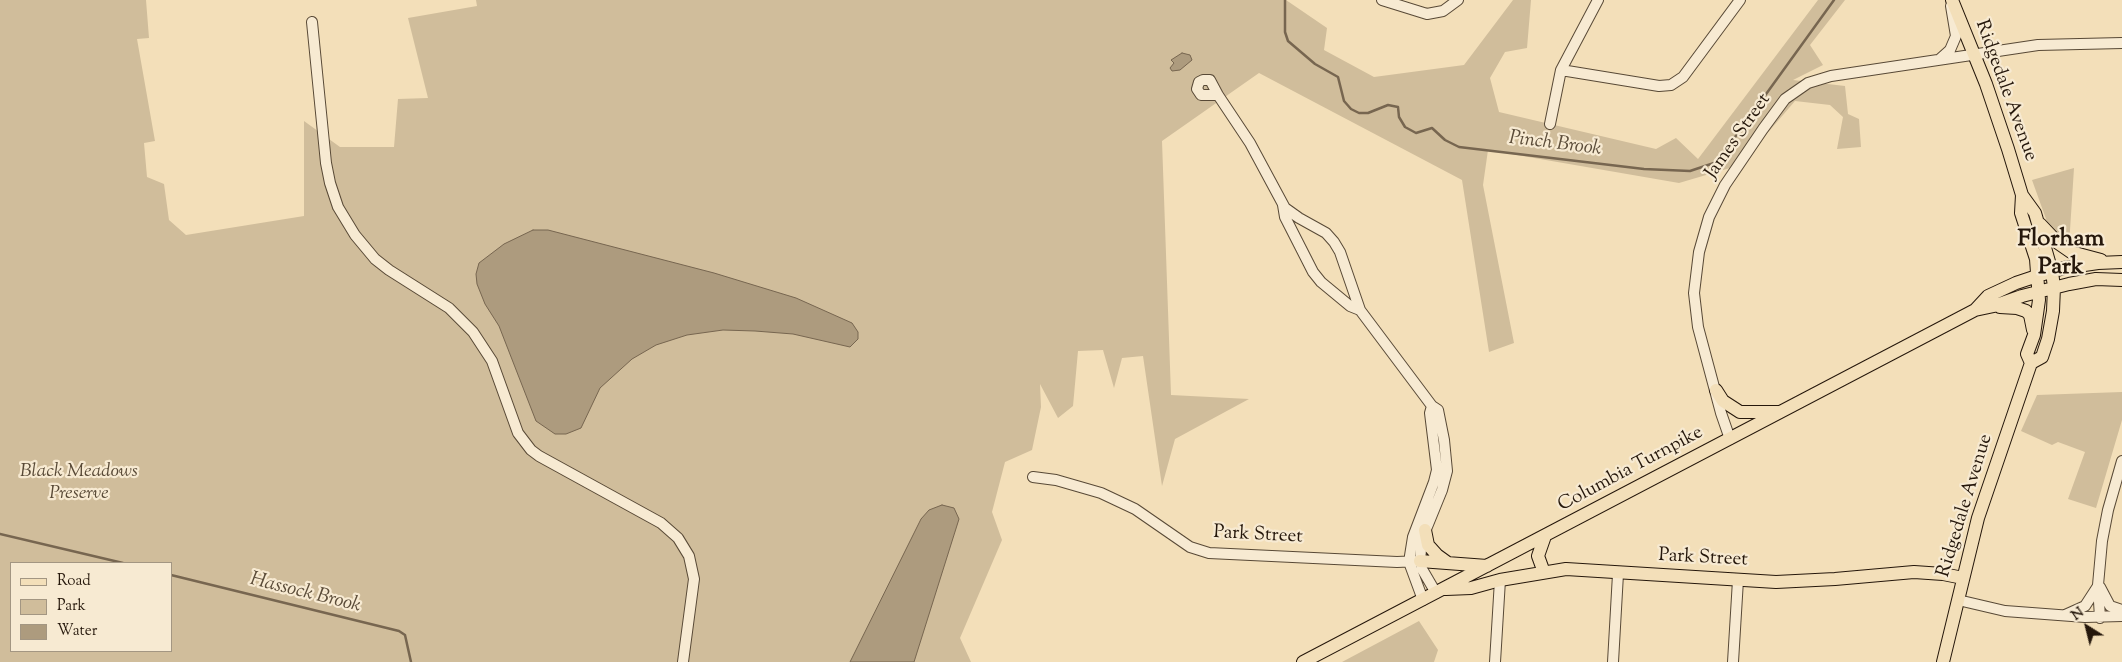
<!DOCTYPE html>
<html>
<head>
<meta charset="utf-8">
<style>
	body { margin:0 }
	#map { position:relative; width:2122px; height:662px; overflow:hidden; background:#f3dfb9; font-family:"Sorts Mill Goudy",serif }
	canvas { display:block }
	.legend { position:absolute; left:10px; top:562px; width:162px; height:90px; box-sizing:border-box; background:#f7ead2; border:1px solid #a39682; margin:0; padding:6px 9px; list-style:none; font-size:15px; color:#25170b }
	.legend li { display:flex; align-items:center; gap:10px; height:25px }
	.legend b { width:25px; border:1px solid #a39682 }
	.north { position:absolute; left:2062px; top:602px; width:50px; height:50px; -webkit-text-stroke:4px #f7ead2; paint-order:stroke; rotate:324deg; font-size:14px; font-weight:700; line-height:20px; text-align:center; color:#25170b }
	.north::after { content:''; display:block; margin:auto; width:18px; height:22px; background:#25170b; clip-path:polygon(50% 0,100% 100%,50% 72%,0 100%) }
</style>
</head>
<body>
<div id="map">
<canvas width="2122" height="662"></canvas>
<ul class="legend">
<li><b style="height:6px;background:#f3dfb9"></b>Road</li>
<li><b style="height:14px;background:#d0bd9b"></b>Park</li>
<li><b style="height:14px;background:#ad9b7e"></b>Water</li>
</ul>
<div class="north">N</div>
</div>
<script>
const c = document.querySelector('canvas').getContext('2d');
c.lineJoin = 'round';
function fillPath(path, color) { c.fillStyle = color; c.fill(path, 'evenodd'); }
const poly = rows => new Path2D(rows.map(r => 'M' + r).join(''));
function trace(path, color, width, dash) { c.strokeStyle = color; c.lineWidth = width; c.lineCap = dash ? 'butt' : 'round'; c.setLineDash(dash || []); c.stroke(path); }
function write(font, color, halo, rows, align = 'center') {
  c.font = font + ' "Sorts Mill Goudy",serif'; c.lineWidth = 4.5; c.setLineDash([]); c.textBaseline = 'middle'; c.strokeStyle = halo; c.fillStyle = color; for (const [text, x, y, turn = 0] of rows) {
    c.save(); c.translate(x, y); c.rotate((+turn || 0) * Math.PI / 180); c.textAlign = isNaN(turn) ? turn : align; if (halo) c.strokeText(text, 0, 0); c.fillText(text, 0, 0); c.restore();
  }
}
fillPath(poly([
	[0,0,146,0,149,38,137,39,155,141,144,143,147,177,164,184,169,220,186,235,304,216,304,121,340,147,394,147,398,99,428,98,408,18,477,6,476,0,1286,0,1327,28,1324,50,1374,77,1464,65,1513,0,1531,0,1527,48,1505,52,1490,78,1499,112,1656,149,1676,138,1698,159,1818,0,1845,0,1810,45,1823,65,1793,80,1845,86,1848,114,1859,119,1861,147,1837,149,1843,117,1830,105,1795,101,1740,165,1679,183,1488,150,1483,185,1514,343,1489,352,1462,180,1259,73,1162,141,1171,395,1249,399,1175,439,1162,486,1143,356,1122,358,1114,388,1103,350,1078,351,1073,406,1058,418,1040,384,1041,407,1032,450,1005,462,992,512,1002,540,960,638,971,662,0,662],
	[11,563,171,563,171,651,11,651],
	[2074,168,2069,246,2050,230,2032,180],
	[2122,392,2122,420,2096,508,2068,499,2085,452,2058,442,2052,445,2021,431,2037,395],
	[1419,621,1438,650,1434,662,1342,662]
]), '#d0bd9b');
const water = poly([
	[1182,53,1190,55,1192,60,1180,70,1172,71,1170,68,1174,63,1171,60,1182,53],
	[533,230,548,230,714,273,796,298,852,323,858,332,858,339,850,347,793,334,755,331,723,330,687,335,656,345,632,359,600,388,581,428,566,434,555,434,536,421,499,326,485,304,477,284,476,274,479,263,504,244,533,230],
	[942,505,954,508,959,519,914,662,850,662,921,519,929,510,942,505]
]);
fillPath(water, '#ad9b7e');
trace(water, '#776650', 1);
trace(poly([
	[1285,0,1285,32,1288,41,1315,64,1338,77,1344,101,1351,109,1359,113,1368,113,1388,105,1398,107,1399,117,1405,127,1416,133,1432,128,1445,140,1459,147,1644,169,1690,171,1717,162,1834,0],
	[0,534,123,563],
	[171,575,399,631,405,635,411,662]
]), '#776650', 2.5);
const minor = poly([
	[1382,0,1427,14,1443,11,1458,0],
	[312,22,326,163,330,183,338,207,355,235,375,259,389,270,449,308,473,332,492,361,518,433,531,450,539,456,661,523,678,538,689,556,694,579,683,662],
	[1940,59,1950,50,1956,36,1951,6],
	[1561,70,1659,86,1671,85,1683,77,1740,0],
	[1218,95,1201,95,1197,89,1199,82,1203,80,1210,80,1218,95,1250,143,1285,208,1299,218,1326,233,1334,242,1340,252,1360,310],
	[1550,124,1561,70,1598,0],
	[1283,205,1285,217,1313,272,1321,282,1350,306,1360,310,1432,406,1438,410,1444,440,1447,471,1442,490,1422,539,1420,561,1422,569,1436,593],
	[1730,439,1721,413,1698,327,1694,293,1699,252,1709,217,1725,185,1763,129,1785,99,1808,83,1831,76,2038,45,2122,43],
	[1033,477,1056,480,1101,493,1135,509,1190,547,1209,553,1397,562,1420,561],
	[2100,587,2110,606,2122,610],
	[1423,600,1409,562,1413,537,1434,482,1437,470,1430,413,1432,406],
	[1958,600,2005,611,2085,617,2122,616],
	[2065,615,2085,606,2098,586],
	[2100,618,2098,585,2102,541,2108,510,2122,461],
	[1495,662,1500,580],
	[1613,662,1618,574],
	[1733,662,1738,580]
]);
const major = poly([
	[2022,195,2035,213,2052,272,2054,287,2053,311,2048,339,2042,357,2031,363],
	[2040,224,2058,243,2071,252,2101,260],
	[2000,307,2017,308,2026,311,2030,315,2033,330],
	[1975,310,1988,296,2016,283,2037,276,2064,268,2098,263,2122,262],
	[1716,390,1723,401,1740,412,1779,412],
	[1425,530,1428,545,1437,555,1448,563],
	[1420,561,1487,566],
	[1542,567,1538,556,1545,536],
	[1446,589,1471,588,1500,580,1566,569,1776,582,1835,579,1914,572,1943,574,1963,578],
	[1303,662,1975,310,1994,306,2022,296,2069,284,2096,279,2122,280],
	[1943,662,1978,518,2031,363,2027,354,2034,335,2039,300,2036,259,2021,213,2022,195,2008,149,1986,84,1952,0]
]);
trace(minor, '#584936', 12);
trace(major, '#25170b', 14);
trace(minor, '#f7ead2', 10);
trace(major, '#f3dfb9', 12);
write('19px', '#25170b', '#f7ead2', [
	["Ridgedale Avenue",2005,91,70],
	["James Street",1739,137,-55],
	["Columbia Turnpike",1631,470,-28],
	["Ridgedale Avenue",1966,506,-73],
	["Park Street",1258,536,3],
	["Park Street",1703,559,3]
]);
write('italic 19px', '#584936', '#f7ead2', [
	["Black Meadows",79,473],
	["Preserve",79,495]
]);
write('italic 20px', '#5b4c39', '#f7ead2', [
	["Pinch Brook",1555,145,7],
	["Hassock Brook",305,594,14]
]);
write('bold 24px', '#25170b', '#f7ead2', [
	["Florham",2061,241],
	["Park",2061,269]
]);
</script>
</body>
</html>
